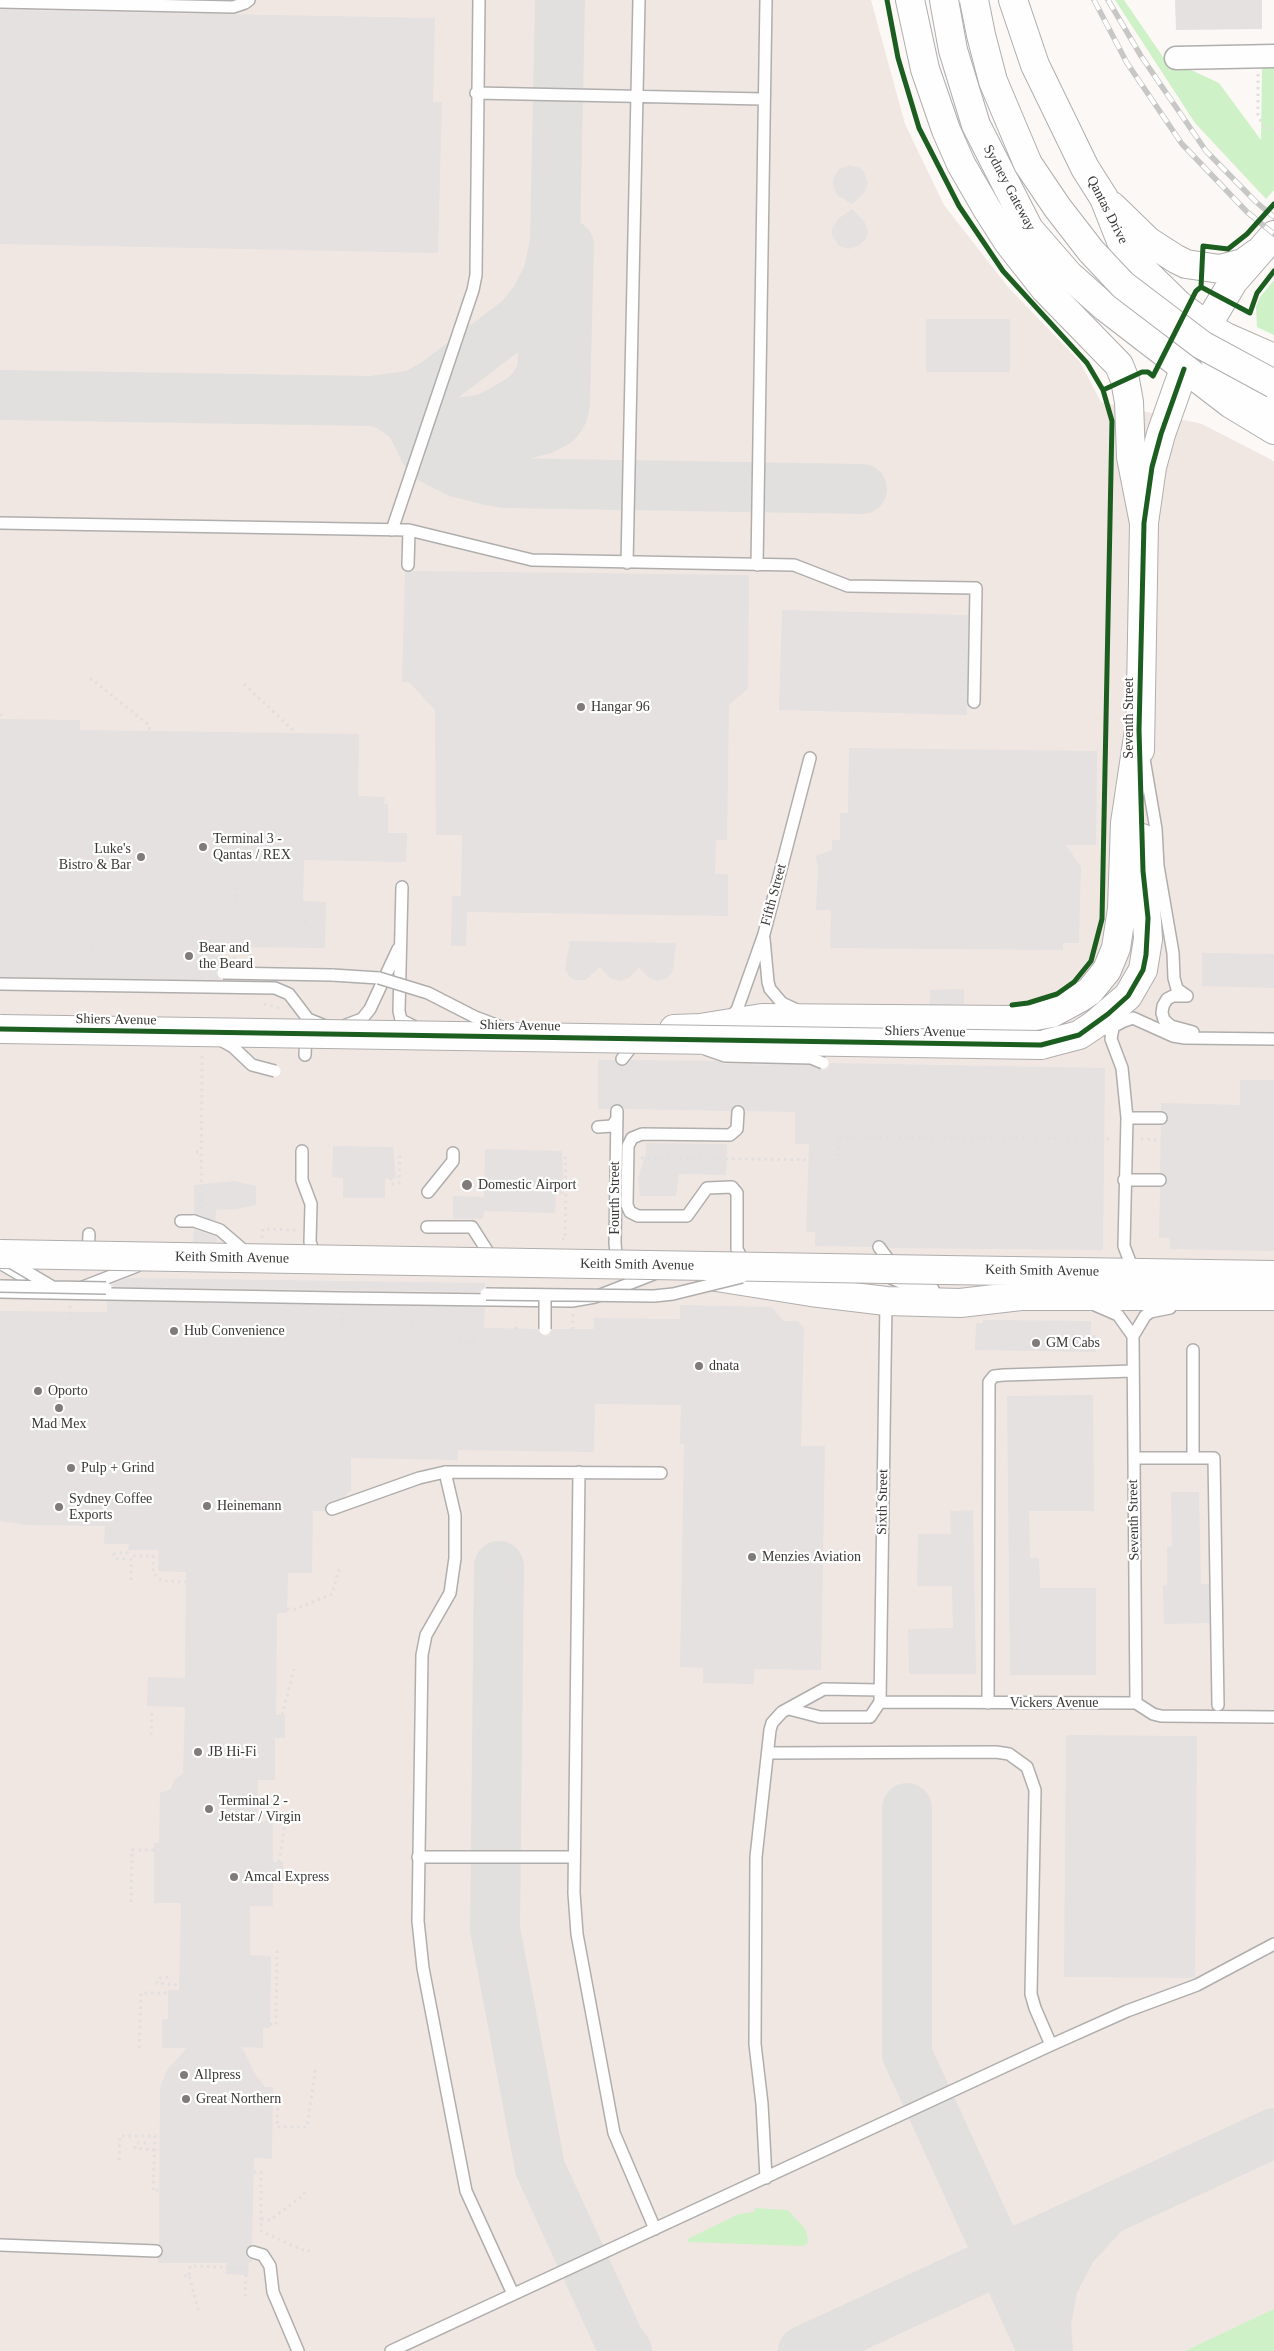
<!DOCTYPE html>
<html>
<head>
<meta charset="utf-8">
<style>
	body { margin:0 }
	canvas { display:block; background:#fbf8f6 }
</style>
</head>
<body>
<canvas width="1274" height="2351"></canvas>
<script>
const c = document.querySelector('canvas').getContext('2d');
c.lineJoin = 'round';
function fillPath(path, color) { c.fillStyle = color; c.fill(path, 'evenodd'); }
const poly = rows => new Path2D(rows.map(r => 'M' + r).join(''));
function trace(path, color, width, dash) { c.strokeStyle = color; c.lineWidth = width; c.lineCap = dash ? 'butt' : 'round'; c.setLineDash(dash || []); c.stroke(path); }
function write(font, color, halo, rows, align = 'center') {
  c.font = font + ' Georgia,serif'; c.lineWidth = 4.5; c.setLineDash([]); c.textBaseline = 'middle'; c.strokeStyle = halo; c.fillStyle = color; for (const [text, x, y, turn = 0] of rows) {
    c.save(); c.translate(x, y); c.rotate((+turn || 0) * Math.PI / 180); c.textAlign = isNaN(turn) ? turn : align; if (halo) c.strokeText(text, 0, 0); c.fillText(text, 0, 0); c.restore();
  }
}
fillPath(poly([
	[0,0,871,0,905,124,944,205,1008,287,1080,362,1101,402,1202,424,1274,461,1274,2351,0,2351]
]), '#f0e7e2');
fillPath(poly([
	[1115,0,1124,0,1163,57,1219,83,1261,140,1262,65,1274,65,1274,190,1266,199,1195,123],
	[1274,280,1274,335,1257,327,1256,307,1260,297],
	[755,2208,788,2210,806,2230,808,2241,807,2244,802,2246,687,2242,689,2238,739,2214,754,2212],
	[1274,2309,1274,2351,1185,2351]
]), '#cff1c7');
trace(poly([
	[0,395,371,401,415,395,436,383,520,319,535,300,548,275,555,242,560,0],
	[392,400,420,404,454,423,485,434,504,436,525,434,544,429,557,422,563,413,565,402,569,245],
	[381,403,387,405,405,417,412,425,424,450,433,460,457,472,488,480,506,483,862,489],
	[459,423,484,419,501,411,523,398,533,388,542,372,544,325],
	[499,1566,495,1929,540,2168,619,2340,627,2351],
	[907,1808,907,2054,1043,2351],
	[803,2351,1274,2133],
	[1048,2351,1046,2323,1053,2285,1072,2248,1099,2219]
]), '#e1e0de', 50);
fillPath(poly([
	[1175,0,1262,0,1262,29,1176,30],
	[0,10,435,18,433,102,442,102,438,253,0,244],
	[849,165,860,168,864,172,868,183,864,193,852,204,838,196,833,186,833,180,838,170],
	[852,209,864,221,868,232,867,237,859,246,848,249,838,245,832,235,832,229,838,219],
	[926,319,1010,319,1010,372,926,372],
	[412,571,749,575,748,688,729,705,727,840,716,840,715,874,728,874,728,916,467,912,466,946,451,946,452,896,461,896,462,835,436,835,435,710,409,682,402,682,405,572],
	[782,610,968,615,967,715,779,710],
	[0,719,80,720,80,730,359,734,358,796,385,797,384,804,388,804,388,833,407,833,406,862,304,860,303,901,326,902,325,948,222,947,222,966,216,972,220,980,0,977],
	[849,748,1097,751,1096,845,1066,845,1081,867,1079,943,1063,943,1063,950,830,948,831,910,816,910,818,869,816,856,832,850,832,840,840,840,840,813,848,813],
	[570,941,676,943,673,970,668,978,658,981,649,978,639,967,629,978,619,981,610,978,600,967,585,980,575,980,570,977,565,969],
	[1202,953,1274,954,1274,988,1202,986],
	[964,989,964,1004,930,1004,930,990],
	[598,1060,615,1060,617,1065,621,1066,631,1060,718,1061,725,1064,809,1065,823,1070,828,1069,830,1063,1105,1068,1103,1250,889,1248,882,1240,879,1240,874,1241,872,1247,815,1246,815,1232,806,1232,809,1144,795,1144,795,1112,745,1111,742,1106,738,1105,732,1108,731,1111,624,1109,618,1104,613,1105,610,1109,598,1109],
	[1240,1080,1274,1080,1274,1251,1170,1249,1169,1238,1159,1238,1160,1187,1164,1186,1167,1180,1166,1176,1160,1173,1161,1126,1165,1124,1168,1118,1167,1114,1161,1110,1161,1103,1240,1105],
	[646,1143,727,1144,726,1175,679,1174,676,1196,640,1196,638,1179,646,1152],
	[333,1146,393,1147,396,1178,385,1179,385,1198,343,1198,343,1178,332,1177],
	[485,1149,562,1151,564,1194,556,1194,555,1213,484,1211,483,1219,453,1219,453,1196,484,1197],
	[234,1181,256,1186,256,1205,236,1209,216,1210,216,1221,194,1214,194,1185],
	[194,1229,216,1237,217,1242,193,1242],
	[127,1278,485,1283,485,1287,479,1292,113,1287,112,1284],
	[107,1301,485,1307,484,1328,538,1329,539,1333,545,1336,549,1335,552,1329,594,1329,593,1318,680,1319,680,1305,772,1307,783,1321,798,1321,804,1328,801,1446,825,1446,821,1670,754,1669,754,1684,703,1683,703,1668,680,1667,684,1444,680,1444,681,1405,595,1404,594,1452,458,1450,458,1460,351,1458,351,1490,343,1497,327,1504,325,1511,313,1511,312,1573,288,1573,287,1613,277,1613,276,1715,285,1715,285,1738,275,1738,275,1780,258,1780,257,1821,273,1821,273,1862,283,1862,283,1884,273,1884,273,1906,250,1906,250,1955,271,1956,270,2028,263,2028,263,2048,242,2047,255,2074,265,2087,273,2087,272,2159,254,2158,252,2245,246,2250,247,2257,252,2260,252,2263,249,2263,248,2275,226,2274,227,2263,158,2263,158,2258,163,2251,159,2244,160,2088,167,2070,187,2048,162,2048,162,2019,168,2019,168,1990,179,1990,181,1903,154,1903,154,1843,159,1843,160,1793,171,1789,174,1780,183,1773,185,1707,147,1706,148,1677,185,1678,186,1572,158,1571,159,1550,128,1550,129,1544,104,1544,105,1526,26,1525,0,1521,0,1311,107,1312],
	[983,1320,1091,1321,1091,1335,1096,1335,1096,1352,975,1350,976,1323,983,1323],
	[1093,1395,1094,1511,1029,1511,1030,1558,1039,1558,1040,1588,1096,1588,1096,1675,1010,1675,1007,1396],
	[1171,1492,1199,1492,1201,1584,1209,1584,1209,1623,1164,1624,1163,1585,1167,1585,1167,1547,1172,1546],
	[973,1510,976,1674,909,1674,908,1629,953,1628,952,1586,917,1586,918,1534,951,1534,950,1511],
	[1066,1735,1197,1736,1195,1978,1064,1977]
]), '#e4e1e0');
const service = poly([
	[0,2,233,7,245,3,249,0],
	[476,93,763,99],
	[0,523,409,530,532,560,794,565,848,586,976,588,974,702],
	[392,530,473,290,476,275,479,0],
	[627,563,639,0],
	[408,565,409,530],
	[757,565,766,0],
	[1144,759,1156,829,1158,866,1173,953,1174,978,1177,989,1187,996],
	[402,887,399,1011,401,1020,413,1026],
	[764,939,768,982,770,989,782,1003,797,1010],
	[332,975,379,978],
	[0,984,275,988,289,994,308,1019,323,1025],
	[1187,996,1173,996,1167,999,1163,1006,1162,1013,1164,1020,1171,1026,1193,1032],
	[1116,1013,1111,1039,1122,1068,1127,1118,1124,1246,1130,1262,1138,1269],
	[728,1020,737,1010,764,934,810,758],
	[346,1025,362,1019,370,1009,398,949],
	[1107,1030,1124,1021,1133,1018,1173,1036,1185,1038,1274,1039],
	[305,1055,306,1032],
	[622,1059,636,1041],
	[617,1111,615,1243,616,1254,622,1265],
	[738,1112,737,1129,730,1135,642,1134,632,1138,628,1146,627,1205,630,1212,638,1216,687,1216,707,1188,732,1187,737,1193,737,1249,741,1257,747,1261],
	[1127,1118,1161,1118],
	[598,1127,612,1126,617,1119],
	[302,1151,302,1180,311,1204,310,1242,316,1258],
	[1124,1180,1160,1180],
	[428,1192,453,1161,453,1153],
	[181,1221,194,1221],
	[427,1227,472,1227,493,1260],
	[879,1247,893,1266],
	[88,1256,89,1234],
	[0,1263,51,1293,339,1298,572,1301,595,1297,654,1274],
	[891,1278,912,1287,933,1289],
	[83,1287,137,1266],
	[0,1292,50,1293],
	[1095,1305,1118,1315,1133,1336,1136,1703],
	[1133,1336,1145,1316,1150,1312,1170,1308],
	[1134,1458,1193,1458,1193,1350],
	[1193,1458,1214,1458,1218,1705],
	[445,1472,455,1515,455,1558,450,1593,426,1635,422,1655,418,1921,423,1968,466,2191,513,2294],
	[579,1472,574,1893,577,1934,614,2133,655,2229],
	[332,1509,419,1478,445,1472,661,1473],
	[880,1702,886,1301],
	[880,1702,1136,1703,1153,1714,1161,1716,1274,1717],
	[988,1703,989,1382,994,1376,1004,1375,1133,1371],
	[789,1709,820,1717,870,1717,880,1702],
	[769,1753,996,1752,1009,1754,1027,1767,1035,1790,1031,1994,1035,2008,1051,2045],
	[418,1857,574,1857],
	[766,2178,762,2104,755,2044,756,1857,770,1730,772,1723,782,1712,824,1689,880,1690],
	[0,2245,156,2251],
	[253,2252,263,2255,270,2266,273,2292,298,2351],
	[391,2351,1051,2045,1127,2011,1197,1985,1274,1944]
]);
const minor = poly([
	[1176,58,1274,56]
]);
const tertiary = poly([
	[1140,750,1144,523,1152,467,1161,434,1184,369],
	[674,1029,700,1028,762,1018,1013,1020,1052,1013,1078,999,1090,991,1107,970,1116,948,1122,909,1125,823,1139,730],
	[1041,1045,1079,1035,1094,1025,1128,996,1143,970,1148,939,1142,838],
	[945,1270,1274,1275],
	[710,1276,811,1292,886,1301,960,1303,1021,1296,1274,1296]
]);
const primary = poly([
	[944,0,953,50,976,125,1029,229,1069,275,1105,307,1231,404,1274,430],
	[1013,0,1035,65,1085,168,1104,198,1121,241,1133,260,1179,305,1206,325,1226,337,1274,358],
	[1112,206,1148,241,1176,259,1186,264,1220,269,1243,263,1257,253],
	[1198,341,1233,282,1274,235],
	[1208,341,1214,356,1227,376,1248,392,1273,409]
]);
const trunk = poly([
	[910,0,925,69,946,130,961,164,987,209,1008,242,1045,289,1119,365,1125,380,1129,402,1131,457,1144,523]
]);
trace(service, '#b0aead', 14);
trace(minor, '#b0aead', 25);
trace(tertiary, '#b0aead', 30);
trace(primary, '#b0aead', 30);
trace(trunk, '#b0aead', 30);
trace(poly([
	[1258,74,1258,115,1265,129,1274,129],
	[90,678,150,726,149,731],
	[244,684,292,729,292,734],
	[0,714,2,719],
	[236,888,237,912],
	[305,923,307,917],
	[247,948,252,959],
	[35,949,35,944],
	[234,959,235,947],
	[45,970,45,941],
	[91,971,91,944],
	[122,971,123,945],
	[198,974,199,935],
	[264,1004,280,1008],
	[1141,1139,1161,1140],
	[196,1152,202,1152],
	[641,1158,838,1160,839,1137,1113,1139],
	[391,1178,391,1184,399,1183,400,1152],
	[564,1183,566,1183,565,1155],
	[201,1208,202,1055],
	[262,1238,263,1229,298,1230],
	[562,1239,565,1239,566,1183],
	[211,1310,211,1323],
	[341,1312,343,1326],
	[573,1314,573,1329],
	[120,1316,120,1307],
	[69,1321,70,1306],
	[269,1325,269,1319],
	[412,1327,412,1321],
	[516,1329,516,1322],
	[452,1341,476,1342],
	[125,1559,117,1559,114,1554,126,1552,131,1556],
	[131,1580,131,1556,153,1556,153,1573,162,1581,186,1582],
	[287,1609,296,1609,332,1594,339,1569],
	[282,1715,294,1669],
	[151,1735,152,1709],
	[279,1862,285,1824],
	[131,1902,132,1850,154,1850],
	[168,1977,158,1978,157,1983,180,1985],
	[270,2024,276,2025,277,1950],
	[139,2048,141,1993,168,1993],
	[273,2100,278,2100,277,2127,307,2127,316,2066],
	[146,2143,136,2143,135,2148,154,2150],
	[119,2160,120,2136,155,2136,153,2191,159,2190],
	[254,2172,261,2172,261,2231,305,2251,314,2250],
	[261,2219,270,2220,304,2195,305,2188],
	[189,2275,190,2266,246,2268,245,2297],
	[184,2276,189,2275,199,2313]
]), '#e1dfdf', 3, [2.5, 4]);
trace(service, '#fefefe', 11);
trace(minor, '#fefefe', 22);
trace(tertiary, '#fefefe', 28);
trace(primary, '#fefefe', 28);
trace(trunk, '#fefefe', 28);
const rail = poly([
	[1094,0,1127,63,1182,144,1247,212,1274,234],
	[1108,0,1141,56,1206,151,1256,202,1274,217]
]);
trace(rail, '#c7c7c6', 5.5);
trace(rail, '#fff', 4, [11]);
const serviceBridge = poly([
	[223,973,332,975],
	[379,978,428,993,475,1017,504,1028],
	[219,1039,233,1047,252,1065,275,1071],
	[705,1049,725,1056,811,1058,823,1063],
	[194,1221,220,1230,248,1254],
	[7,1260,51,1286],
	[0,1286,106,1288],
	[486,1294,654,1296,673,1294,742,1277],
	[545,1295,545,1329]
]);
const tertiaryBridge = poly([
	[0,1029,1041,1045],
	[0,1254,945,1270]
]);
const trunkBridge = poly([
	[974,0,981,35,993,81,1028,164,1057,207,1091,251,1123,285,1202,345,1274,384]
]);
trace(serviceBridge, '#b0aead', 14, []);
trace(tertiaryBridge, '#b0aead', 30, []);
trace(trunkBridge, '#b0aead', 30, []);
trace(serviceBridge, '#fefefe', 11);
trace(tertiaryBridge, '#fefefe', 28);
trace(trunkBridge, '#fefefe', 28);
trace(poly([
	[887,0,898,58,919,128,959,206,1003,271,1087,363,1103,390,1142,372,1148,372,1153,376,1196,291,1201,287,1203,246,1228,249,1247,234,1274,204],
	[1201,287,1250,313,1257,293,1274,271],
	[1012,1005,1028,1003,1057,994,1074,982,1091,961,1102,919,1112,421,1103,390],
	[0,1029,1041,1045,1079,1035,1108,1014,1128,996,1143,970,1146,955,1148,918,1143,871,1139,730,1144,523,1152,467,1161,434,1184,369]
]), '#1b5e20', 5);
for (const [x, y, r, color] of [
	[581,707,5,"#7e7b79"],
	[203,847,5,"#7e7b79"],
	[141,857,5,"#7e7b79"],
	[189,956,5,"#7e7b79"],
	[467,1185,6,"#7e7b79"],
	[174,1331,5,"#7e7b79"],
	[1036,1343,5,"#7e7b79"],
	[699,1366,5,"#7e7b79"],
	[38,1391,5,"#7e7b79"],
	[59,1408,5,"#7e7b79"],
	[71,1468,5,"#7e7b79"],
	[207,1506,5,"#7e7b79"],
	[59,1507,5,"#7e7b79"],
	[752,1557,5,"#7e7b79"],
	[198,1752,5,"#7e7b79"],
	[209,1809,5,"#7e7b79"],
	[234,1877,5,"#7e7b79"],
	[184,2075,5,"#7e7b79"],
	[186,2099,5,"#7e7b79"]
]) { const dot = new Path2D(); dot.arc(x, y, r, 0, 2 * Math.PI); c.fillStyle = color; c.fill(dot); trace(dot, '#fff', 2); }
write('14px', '#3a3836', '#fff', [
	["Sydney Gateway",1009,188,62],
	["Qantas Drive",1107,210,63],
	["Seventh Street",1129,718,-90],
	["Fifth Street",774,895,-75],
	["Shiers Avenue",116,1020,1],
	["Shiers Avenue",520,1026,1],
	["Shiers Avenue",925,1032,1],
	["Fourth Street",615,1198,-90],
	["Keith Smith Avenue",232,1258,1],
	["Keith Smith Avenue",637,1265,1],
	["Keith Smith Avenue",1042,1271,1],
	["Sixth Street",883,1502,-89],
	["Seventh Street",1134,1520,-91],
	["Vickers Avenue",1054,1703]
]);
write('14px', '#3a3836', '#fff', [
	["Hangar 96",591,707],
	["Terminal 3 -",213,839],
	["Qantas / REX",213,855],
	["Luke's",131,849,"right"],
	["Bistro & Bar",131,865,"right"],
	["Bear and",199,948],
	["the Beard",199,964],
	["Domestic Airport",478,1185],
	["Hub Convenience",184,1331],
	["GM Cabs",1046,1343],
	["dnata",709,1366],
	["Oporto",48,1391],
	["Mad Mex",59,1424,"center"],
	["Pulp + Grind",81,1468],
	["Sydney Coffee",69,1499],
	["Exports",69,1515],
	["Heinemann",217,1506],
	["Menzies Aviation",762,1557],
	["JB Hi-Fi",208,1752],
	["Terminal 2 -",219,1801],
	["Jetstar / Virgin",219,1817],
	["Amcal Express",244,1877],
	["Allpress",194,2075],
	["Great Northern",196,2099]
], 'left');
</script>
</body>
</html>
